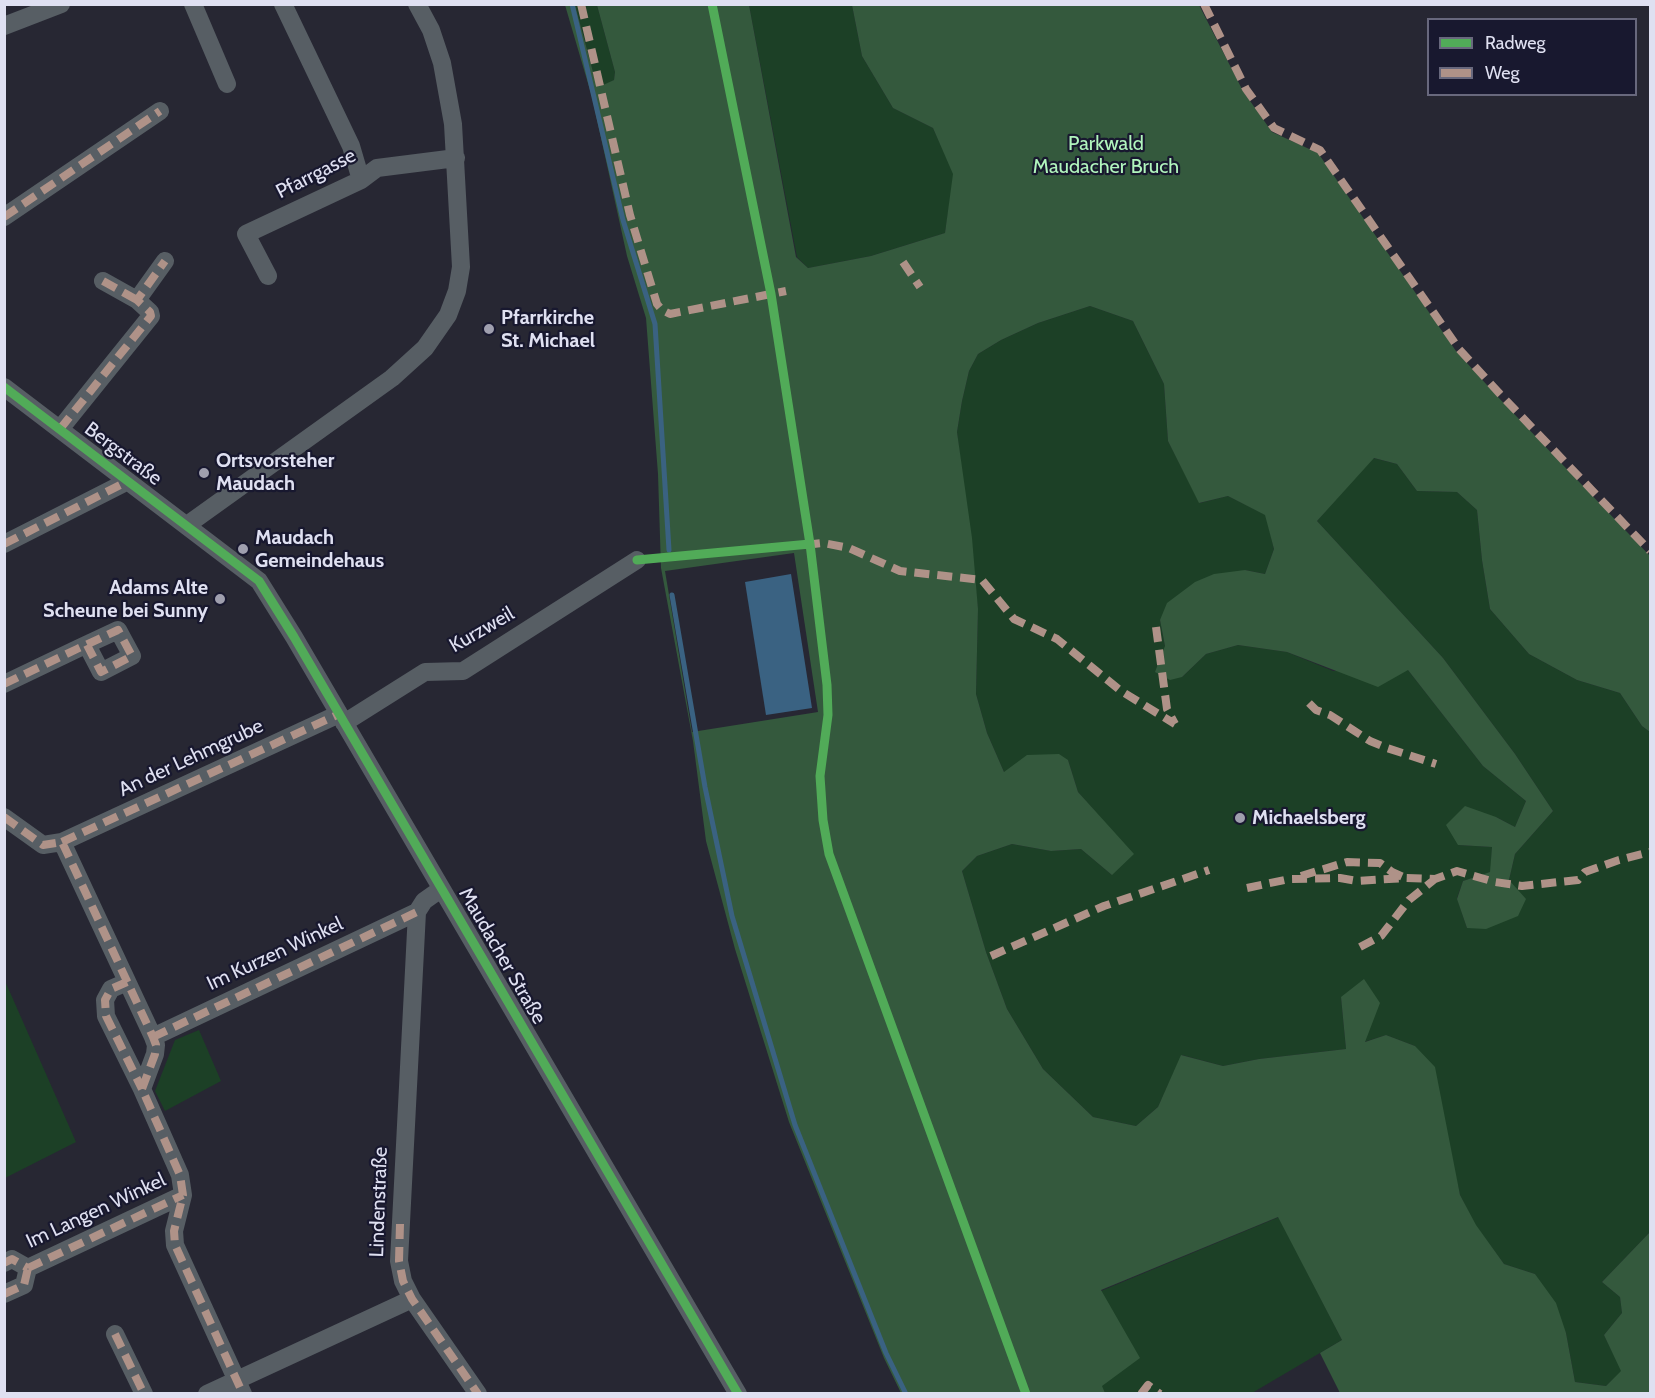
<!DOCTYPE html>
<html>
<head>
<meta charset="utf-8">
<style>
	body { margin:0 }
	#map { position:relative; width:1655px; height:1398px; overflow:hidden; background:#272733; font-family:Cabin,sans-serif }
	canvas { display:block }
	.frame { position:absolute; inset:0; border:6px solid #dfe0f1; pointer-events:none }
	.legend { position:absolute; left:1427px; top:18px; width:210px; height:78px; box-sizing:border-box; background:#18182f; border:2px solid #68687d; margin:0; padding:8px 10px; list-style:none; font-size:18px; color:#dfe0f1 }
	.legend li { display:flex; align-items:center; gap:12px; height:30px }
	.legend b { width:30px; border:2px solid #68687d }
</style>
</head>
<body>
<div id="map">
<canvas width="1655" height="1398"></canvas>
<div class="frame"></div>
<ul class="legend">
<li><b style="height:8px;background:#51ab58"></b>Radweg</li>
<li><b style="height:8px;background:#af9288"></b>Weg</li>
</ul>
</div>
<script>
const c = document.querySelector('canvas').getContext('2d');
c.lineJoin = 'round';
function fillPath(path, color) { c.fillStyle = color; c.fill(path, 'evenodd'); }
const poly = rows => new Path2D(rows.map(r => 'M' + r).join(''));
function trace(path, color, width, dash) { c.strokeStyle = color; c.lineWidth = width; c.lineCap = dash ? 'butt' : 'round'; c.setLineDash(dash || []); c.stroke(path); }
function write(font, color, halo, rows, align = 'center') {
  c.font = font + ' Cabin,sans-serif'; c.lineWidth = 4.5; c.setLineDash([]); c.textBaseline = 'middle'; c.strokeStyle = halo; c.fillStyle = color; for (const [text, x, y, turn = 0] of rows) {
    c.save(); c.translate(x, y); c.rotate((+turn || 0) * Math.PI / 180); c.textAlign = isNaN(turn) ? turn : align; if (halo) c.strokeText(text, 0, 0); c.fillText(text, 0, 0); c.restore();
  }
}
fillPath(poly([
	[575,5,597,5,615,72,614,80,603,86,596,83],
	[749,5,852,5,862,56,893,108,933,128,954,174,945,233,871,256,808,268,797,257],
	[1090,306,1133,321,1164,384,1168,441,1200,503,1228,496,1266,515,1274,549,1265,574,1245,570,1160,620,1165,646,1182,677,1206,654,1238,645,1287,652,1333,671,1408,670,1483,766,1526,801,1515,827,1496,817,1458,845,1492,847,1491,872,1463,881,1457,898,1467,928,1509,880,1515,854,1553,811,1515,754,1443,658,1317,521,1352,481,1373,458,1397,464,1417,491,1457,492,1477,510,1482,560,1490,609,1529,654,1577,680,1620,693,1642,726,1650,732,1650,1232,1602,1282,1620,1297,1622,1313,1604,1335,1622,1371,1606,1386,1575,1382,1566,1333,1535,1274,1504,1264,1475,1225,1460,1195,1450,1152,1415,1046,1386,1035,1364,1042,1341,997,1346,1049,1259,1059,1223,1066,1182,1055,1158,1107,1136,1126,1093,1117,1043,1069,1007,1009,986,952,962,871,977,856,1012,844,1051,851,1081,849,1112,875,1099,816,1078,792,1068,760,1004,772,987,733,976,694,978,609,957,432,962,401,969,371,978,354,1001,340,1038,323],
	[5,981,76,1142,5,1178,4,1178],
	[199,1030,221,1081,165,1111,155,1091,175,1040],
	[1279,1217,1342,1340,1252,1393,1105,1393,1101,1386,1101,1291]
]), '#1c4026');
fillPath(poly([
	[565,5,575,5,596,83,603,85,614,80,615,72,597,5,749,5,796,257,808,268,871,256,945,233,953,174,933,128,893,108,862,56,852,5,1199,5,1243,91,1272,132,1318,153,1456,351,1497,396,1650,556,1650,732,1642,726,1620,693,1577,680,1529,654,1490,609,1482,560,1477,510,1457,492,1417,491,1397,464,1374,458,1317,521,1443,658,1515,754,1553,811,1515,854,1509,880,1526,899,1518,916,1486,929,1467,928,1457,899,1463,881,1490,872,1492,847,1458,845,1446,825,1465,806,1496,817,1515,827,1526,801,1483,766,1408,670,1378,687,1287,652,1238,645,1206,654,1182,677,1170,680,1155,672,1165,646,1160,620,1167,603,1195,582,1214,574,1245,570,1265,574,1274,549,1265,515,1228,496,1199,503,1168,441,1164,384,1133,321,1090,306,1038,323,1001,340,978,354,969,371,962,401,957,432,972,538,978,609,976,694,987,733,1004,772,1027,755,1059,754,1068,760,1078,792,1134,854,1112,875,1081,849,1051,851,1012,844,977,856,962,871,986,952,1007,1009,1043,1069,1093,1117,1136,1126,1158,1107,1181,1055,1223,1066,1259,1059,1346,1049,1341,997,1364,979,1380,1003,1365,1042,1386,1035,1415,1046,1435,1067,1460,1195,1476,1225,1504,1264,1535,1274,1556,1303,1566,1333,1575,1382,1606,1386,1621,1371,1604,1335,1622,1313,1620,1297,1602,1282,1650,1232,1650,1393,1340,1393,1320,1353,1342,1340,1278,1217,1101,1290,1140,1358,1102,1386,1105,1393,901,1393,884,1358,789,1122,735,949,706,841,693,741,661,568,658,474,646,318,627,256,592,97],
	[794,553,818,712,692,732,665,571]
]), '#34593d');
fillPath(poly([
	[791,574,812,708,766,715,745,582]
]), '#3a6282');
trace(poly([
	[572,4,623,220,655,324,669,550],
	[672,595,705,787,732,916,795,1125,886,1353,906,1394]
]), '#3a6282', 5);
trace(poly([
	[193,4,227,84],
	[283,4,351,146,361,180],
	[4,26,61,4],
	[4,217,160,111],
	[268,276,246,234,361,180,377,168,456,158],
	[103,281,137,300],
	[4,387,259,581,294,637,738,1394],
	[60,429,151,316,150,312,137,300,165,261],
	[187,525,392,378,425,348,448,315,457,291,461,267,453,124,442,63,431,30,417,4],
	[4,544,128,481],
	[4,684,77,649,118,630,132,656,101,672,87,645],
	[344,723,425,672,463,671,637,560],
	[4,817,43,845,62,842,153,1037,156,1045,155,1054,142,1089,180,1175,183,1195,174,1231,175,1245,243,1394],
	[62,842,339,714],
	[441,889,424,901,417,912,399,1261,403,1281,412,1299,478,1394],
	[127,982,111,989,105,1000,106,1016,142,1089],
	[153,1037,417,912],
	[4,1263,12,1259,28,1268],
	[28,1268,183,1195],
	[4,1294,24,1285,28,1268],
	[115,1334,144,1394],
	[207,1394,412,1299]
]), '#575e64', 18);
trace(poly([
	[581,4,630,215,657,304,662,310,670,314,786,291],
	[1204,4,1246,89,1274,128,1320,150,1459,349,1500,394,1650,551],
	[4,217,160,111],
	[903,262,920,287],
	[103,281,137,300],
	[60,429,151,316,150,312,137,300,165,261],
	[4,544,128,481],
	[805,545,823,543,849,548,900,571,982,580,1014,619,1057,639,1121,691,1175,724],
	[1156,627,1167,709,1175,724],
	[4,684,77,649,118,630,132,656,101,672,87,645],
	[1309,703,1316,710,1330,715,1370,741,1387,748,1436,764],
	[4,817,43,845,62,842,153,1037,156,1045,155,1054,142,1089,180,1175,183,1195,174,1231,175,1245,243,1394],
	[62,842,339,714],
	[1301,876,1347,862,1380,863,1392,872,1403,877],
	[1247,888,1289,879,1340,878,1357,881,1406,878,1435,879,1457,871,1495,882,1522,886,1578,880,1585,872,1619,860,1650,852],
	[1360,947,1381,936,1409,900,1435,879],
	[991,956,1104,906,1209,870],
	[127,982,111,989,105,1000,106,1016,142,1089],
	[153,1037,417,912],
	[400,1224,399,1261,403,1281,412,1299,478,1394],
	[4,1263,12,1259,28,1268],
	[28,1268,183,1195],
	[4,1294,24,1285,28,1268],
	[115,1334,144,1394],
	[1141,1394,1148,1385,1160,1394]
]), '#af9288', 8, [15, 8]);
trace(poly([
	[712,4,771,294,810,544,827,685,828,715,820,776,823,820,829,854,1026,1394],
	[4,387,259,581,294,637,738,1394],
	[637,560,810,544]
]), '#51ab58', 9);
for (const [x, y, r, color] of [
	[489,329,6,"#9f9fae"],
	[204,473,6,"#9f9fae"],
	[243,549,6,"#9f9fae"],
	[220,599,6,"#9f9fae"],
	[1240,818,6,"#9f9fae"]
]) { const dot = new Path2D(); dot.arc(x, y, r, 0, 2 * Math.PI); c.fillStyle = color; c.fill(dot); trace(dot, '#18182f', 2); }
write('20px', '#b1f5bd', '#18182f', [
	["Parkwald",1106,144],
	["Maudacher Bruch",1106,167]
]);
write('20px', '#dfe0f1', '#18182f', [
	["Pfarrgasse",316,174,-27],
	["Bergstraße",123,454,37],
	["Kurzweil",482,630,-30],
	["An der Lehmgrube",191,758,-25],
	["Im Kurzen Winkel",275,954,-25],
	["Maudacher Straße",502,956,60],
	["Lindenstraße",379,1202,-88],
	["Im Langen Winkel",96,1211,-25]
]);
write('bold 20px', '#dfe0f1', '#18182f', [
	["Pfarrkirche",501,318],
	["St. Michael",501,341],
	["Ortsvorsteher",216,461],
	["Maudach",216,484],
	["Maudach",255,538],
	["Gemeindehaus",255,561],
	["Adams Alte",208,588,"right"],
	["Scheune bei Sunny",208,611,"right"],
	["Michaelsberg",1252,818]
], 'left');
</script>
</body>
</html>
